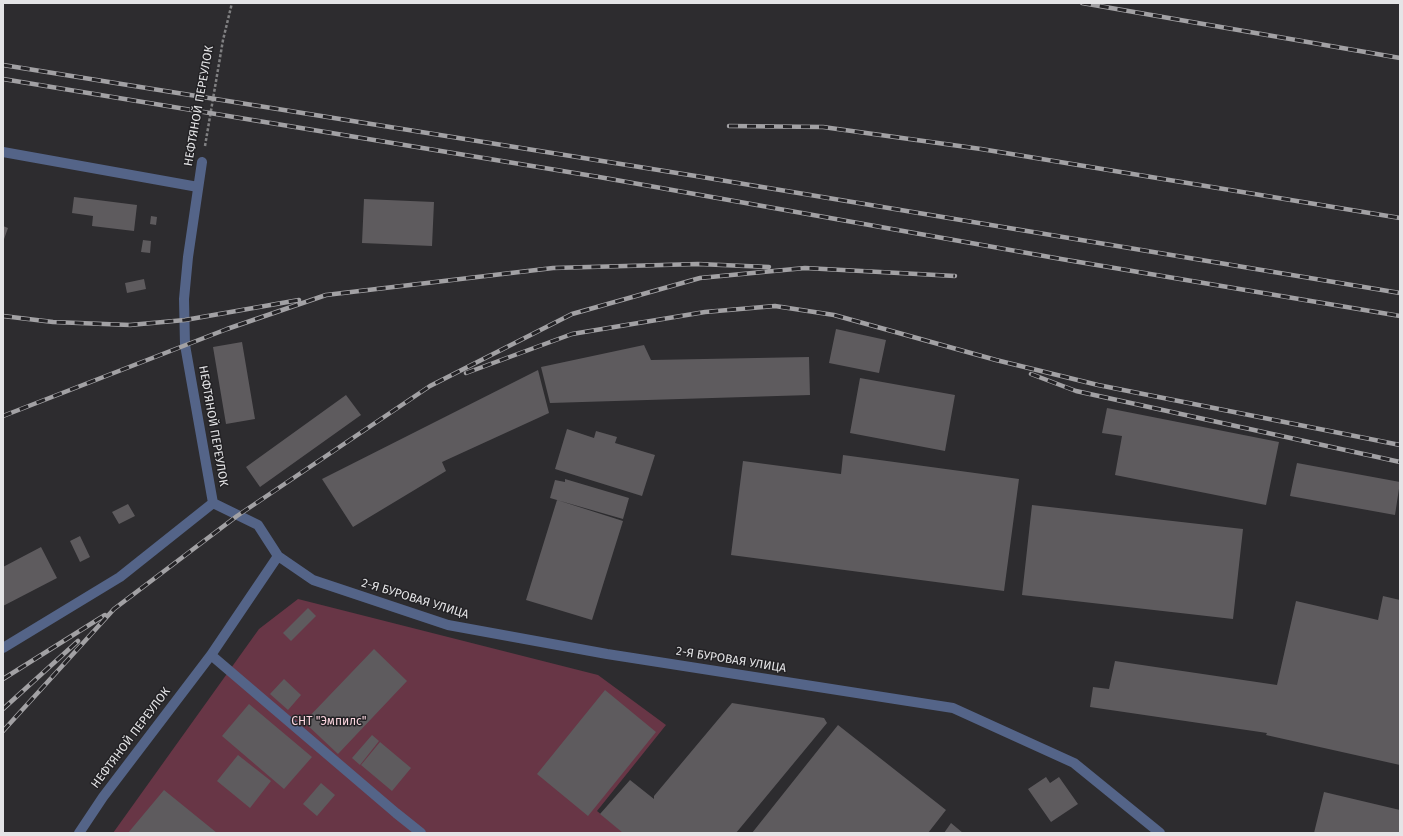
<!DOCTYPE html>
<html>
<head>
<meta charset="utf-8">
<style>
	body { margin:0 }
	#map { position:relative; width:1403px; height:836px; overflow:hidden; background:#2d2c2f; font-family:"Fira Sans",sans-serif }
	canvas { display:block }
	.frame { position:absolute; inset:0; border:4px solid #e4e4e6; pointer-events:none }
</style>
</head>
<body>
<div id="map">
<canvas width="1403" height="836"></canvas>
<div class="frame"></div>
</div>
<script>
const c = document.querySelector('canvas').getContext('2d');
c.lineJoin = 'round';
function fillPath(path, color) { c.fillStyle = color; c.fill(path, 'evenodd'); }
const poly = rows => new Path2D(rows.map(r => 'M' + r).join(''));
function trace(path, color, width, dash) { c.strokeStyle = color; c.lineWidth = width; c.lineCap = dash ? 'butt' : 'round'; c.setLineDash(dash || []); c.stroke(path); }
function write(font, color, halo, rows, align = 'center') {
  c.font = font + ' "Fira Sans",sans-serif'; c.lineWidth = 3; c.setLineDash([]); c.textBaseline = 'middle'; c.strokeStyle = halo; c.fillStyle = color; for (const [text, x, y, turn = 0] of rows) {
    c.save(); c.translate(x, y); c.rotate((+turn || 0) * Math.PI / 180); c.textAlign = isNaN(turn) ? turn : align; if (halo) c.strokeText(text, 0, 0); c.fillText(text, 0, 0); c.restore();
  }
}
fillPath(poly([
	[298,599,598,675,666,725,597,811,624,833,113,833,259,629]
]), '#683646');
fillPath(poly([
	[74,197,137,205,134,231,92,226,93,216,72,213],
	[364,199,434,202,432,246,362,243],
	[151,216,157,217,156,225,150,224],
	[3,226,8,228,3,242],
	[143,240,151,241,150,253,141,252],
	[144,279,146,289,127,293,125,283],
	[836,329,886,340,879,373,829,363],
	[242,342,255,419,226,424,213,347],
	[644,345,651,360,809,357,810,395,550,403,541,367],
	[538,370,549,413,442,462,446,471,353,527,322,479],
	[860,378,955,395,945,451,850,433],
	[346,395,361,415,260,487,246,467],
	[1107,408,1279,442,1266,505,1115,475,1122,436,1102,433],
	[567,429,594,438,596,431,617,437,615,443,655,455,642,496,555,469],
	[843,455,1019,479,1004,591,731,555,743,461,841,474],
	[1297,463,1400,482,1395,515,1290,496],
	[565,479,629,498,623,519,550,498,555,480,565,482],
	[557,500,623,521,592,620,526,600],
	[128,504,135,516,119,524,112,512],
	[1032,505,1243,529,1233,619,1022,595],
	[80,536,90,557,80,562,70,541],
	[41,547,57,578,3,606,3,567],
	[1383,596,1400,600,1400,765,1266,735,1267,733,1090,707,1093,687,1109,689,1115,661,1277,685,1296,601,1378,620],
	[308,608,316,616,291,641,283,633],
	[374,649,407,681,338,754,304,722],
	[284,679,301,695,288,710,270,694],
	[605,690,656,732,588,816,537,774],
	[732,703,824,718,827,723,736,833,623,833,600,814,630,780,654,799,654,796],
	[249,704,312,757,284,789,222,736],
	[838,725,946,810,928,833,752,833],
	[372,735,379,741,360,765,352,758],
	[380,742,411,768,392,791,361,765],
	[238,755,271,781,250,808,217,781],
	[1046,777,1050,783,1059,777,1078,804,1051,822,1028,789],
	[321,783,335,795,317,816,303,804],
	[164,790,217,833,128,833],
	[1324,792,1400,810,1400,833,1314,833],
	[951,823,963,833,944,833]
]), '#5e5b5e');
trace(poly([
	[205,146,223,40,232,3]
]), '#808082', 2.5, [3, 2]);
trace(poly([
	[3,152,198,187],
	[278,556,313,580,448,625,607,654,953,708,1074,763,1160,833],
	[3,648,120,577,213,503],
	[211,655,396,813,421,833],
	[79,833,103,797,211,655,278,556,258,525,213,503,185,345,184,299,188,257,202,162]
]), '#546488', 10);
const rail = poly([
	[1082,3,1400,58],
	[3,65,702,177,1400,293],
	[3,79,599,177,1061,259,1400,316],
	[729,126,823,127,981,149,1400,218],
	[3,316,53,322,130,325,185,320,299,300],
	[466,373,572,334,705,312,775,306,834,315,996,360,1098,385,1400,445],
	[1031,374,1076,391,1400,462],
	[3,416,227,329,326,295,553,268,698,264,769,267],
	[3,679,105,615],
	[3,709,78,641],
	[3,731,114,609,237,516,430,386,572,314,700,278,805,268,955,276]
]);
trace(rail, '#a2a1a4', 4.5);
trace(rail, '#232225', 3, [9]);
write('12px', '#e4e4e6', '#232225', [
	["НЕФТЯНОЙ ПЕРЕУЛОК",199,106,-80],
	["НЕФТЯНОЙ ПЕРЕУЛОК",213,426,80],
	["2-Я БУРОВАЯ УЛИЦА",415,599,17],
	["2-Я БУРОВАЯ УЛИЦА",731,660,9],
	["НЕФТЯНОЙ ПЕРЕУЛОК",131,738,-53]
]);
write('12px', '#f9d4dd', '#232225', [
	["СНТ \"Эмпилс\"",329,722]
]);
</script>
</body>
</html>
